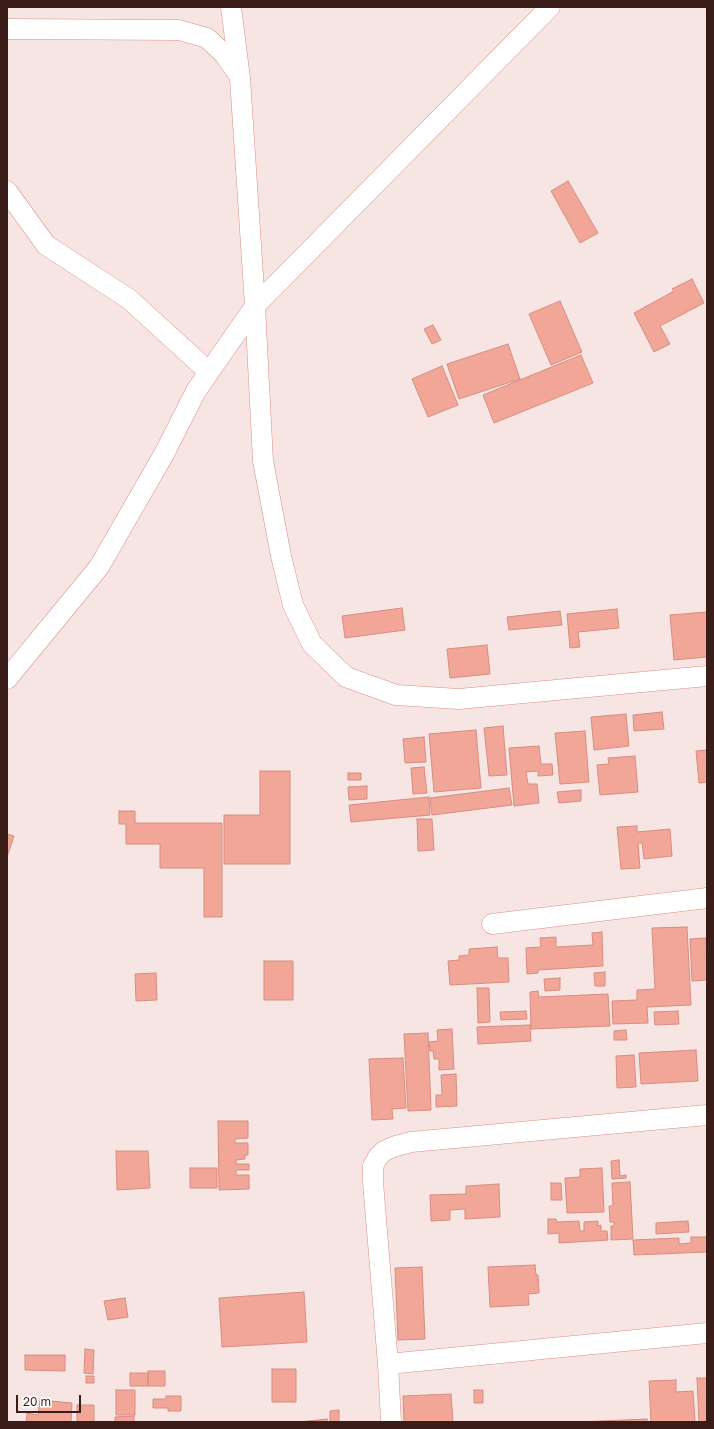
<!DOCTYPE html>
<html>
<head>
<meta charset="utf-8">
<style>
	body { margin:0 }
	#map { position:relative; width:714px; height:1429px; overflow:hidden; background:#f6e5e2; font-family:"Golos Text",sans-serif }
	canvas { display:block }
	.frame { position:absolute; inset:0; border:8px solid #3a1d18; pointer-events:none }
	.scale { position:absolute; left:16px; top:1395px; width:65px; height:18px; box-sizing:border-box; border:2px solid #3a1d18; border-top:0; padding-left:5px; font-size:12px; line-height:14px; white-space:nowrap; color:#3a1d18; -webkit-text-stroke:3px #fff; paint-order:stroke }
</style>
</head>
<body>
<div id="map">
<canvas width="714" height="1429"></canvas>
<div class="frame"></div>
<div class="scale">20 m</div>
</div>
<script>
const c = document.querySelector('canvas').getContext('2d');
c.lineJoin = 'round';
function fillPath(path, color) { c.fillStyle = color; c.fill(path, 'evenodd'); }
const poly = rows => new Path2D(rows.map(r => 'M' + r).join(''));
function trace(path, color, width, dash) { c.strokeStyle = color; c.lineWidth = width; c.lineCap = dash ? 'butt' : 'round'; c.setLineDash(dash || []); c.stroke(path); }
const building = poly([
	[568,181,598,233,580,243,551,191,568,181],
	[692,279,704,303,660,326,670,344,654,352,634,313,674,291,672,289,692,279],
	[560,301,582,352,551,365,529,314,560,301],
	[433,325,441,340,432,344,424,329,433,325],
	[508,344,520,379,459,399,447,364,508,344],
	[581,355,593,383,494,423,483,395,581,355],
	[442,366,458,405,428,417,412,379,442,366],
	[402,608,405,630,345,638,342,616,402,608],
	[617,609,619,628,578,632,580,647,570,648,567,614,617,609],
	[560,611,562,625,509,630,507,617,560,611],
	[707,612,707,657,674,660,670,615,707,612],
	[487,645,490,674,450,678,447,649,487,645],
	[662,712,664,729,634,731,633,715,662,712],
	[626,714,629,746,594,750,591,717,626,714],
	[503,726,507,775,489,776,484,728,503,726],
	[476,730,481,788,434,792,429,734,476,730],
	[585,731,589,782,560,784,555,733,585,731],
	[424,737,426,762,405,763,403,739,424,737],
	[539,746,541,764,552,764,553,775,538,776,538,771,526,772,528,784,537,784,539,803,514,806,509,748,539,746],
	[707,750,707,782,699,783,696,751,707,750],
	[635,756,638,792,600,795,597,765,609,764,608,758,635,756],
	[424,767,427,793,413,794,411,768,424,767],
	[260,771,290,771,290,864,224,864,224,815,260,815,260,771],
	[348,773,361,773,361,780,348,780,348,773],
	[367,786,367,799,349,800,348,787,367,786],
	[509,788,512,805,432,815,430,798,509,788],
	[581,790,581,801,559,803,557,792,581,790],
	[429,797,430,815,351,822,349,805,429,797],
	[119,811,135,811,135,823,222,823,222,917,204,917,204,868,160,868,160,844,126,844,126,824,119,824,119,811],
	[417,819,432,819,434,850,418,851,417,819],
	[637,826,637,832,670,829,672,856,644,859,642,843,638,843,640,868,621,869,617,827,637,826],
	[7,834,14,836,7,857,7,834],
	[687,927,691,1005,647,1007,648,1023,613,1024,612,1001,637,1000,637,990,655,989,652,928,687,927],
	[602,932,603,966,538,970,538,973,527,974,526,948,541,947,540,938,556,937,556,947,593,945,592,933,602,932],
	[706,938,707,980,692,981,690,939,706,938],
	[497,947,498,958,508,958,509,982,450,985,448,961,459,960,459,956,469,955,469,949,497,947],
	[264,961,293,961,293,1000,264,1000,264,961],
	[605,972,605,986,595,986,594,973,605,972],
	[156,973,157,1000,136,1001,135,974,156,973],
	[560,978,560,990,545,991,544,979,560,978],
	[477,988,489,988,490,1022,478,1023,477,988],
	[538,991,539,997,608,994,610,1026,531,1029,530,992,538,991],
	[526,1011,527,1019,501,1020,500,1012,526,1011],
	[678,1011,679,1024,655,1025,654,1012,678,1011],
	[530,1025,531,1041,478,1044,477,1027,530,1025],
	[452,1029,454,1069,439,1070,439,1059,434,1059,433,1051,430,1051,429,1042,438,1041,437,1030,452,1029],
	[626,1030,627,1040,614,1040,614,1031,626,1030],
	[428,1033,431,1110,408,1111,404,1034,428,1033],
	[696,1050,698,1081,641,1084,639,1053,696,1050],
	[634,1055,636,1087,617,1088,616,1056,634,1055],
	[403,1058,406,1108,392,1109,393,1119,372,1120,369,1059,403,1058],
	[456,1074,457,1106,436,1107,436,1095,442,1095,441,1075,456,1074],
	[218,1121,248,1121,248,1138,235,1139,235,1143,248,1143,248,1155,245,1155,245,1159,236,1160,236,1164,249,1164,249,1170,236,1170,236,1175,249,1175,249,1189,219,1190,218,1121],
	[116,1151,148,1151,150,1188,117,1190,116,1151],
	[619,1160,620,1176,626,1175,626,1178,612,1179,611,1161,619,1160],
	[190,1168,217,1168,217,1188,190,1188,190,1168],
	[602,1168,604,1212,567,1213,565,1178,580,1177,580,1169,602,1168],
	[630,1182,633,1239,611,1240,611,1226,614,1226,614,1222,610,1222,609,1206,613,1206,612,1183,630,1182],
	[551,1183,561,1183,562,1200,551,1200,551,1183],
	[499,1184,500,1217,465,1219,465,1209,450,1210,450,1220,431,1221,430,1195,466,1194,466,1186,499,1184],
	[548,1219,556,1219,557,1222,579,1221,580,1231,584,1231,584,1222,598,1221,598,1226,601,1225,601,1231,607,1231,608,1240,559,1243,559,1233,548,1234,548,1219],
	[688,1221,689,1232,656,1234,656,1223,688,1221],
	[691,1237,707,1237,707,1252,634,1255,633,1240,679,1238,679,1244,691,1243,691,1237],
	[535,1265,536,1275,538,1275,539,1293,528,1294,529,1305,490,1307,488,1267,535,1265],
	[422,1267,425,1339,398,1340,395,1268,422,1267],
	[304,1292,307,1342,222,1347,219,1298,304,1292],
	[125,1298,128,1317,108,1320,104,1301,125,1298],
	[85,1349,94,1350,93,1374,84,1373,85,1349],
	[25,1355,65,1355,65,1371,25,1370,25,1355],
	[272,1369,296,1369,296,1402,272,1402,272,1369],
	[148,1371,165,1371,165,1386,148,1386,148,1371],
	[130,1373,148,1373,148,1386,130,1386,130,1373],
	[86,1376,94,1376,94,1383,86,1383,86,1376],
	[697,1378,707,1378,707,1422,699,1422,697,1378],
	[676,1380,676,1392,693,1391,695,1422,651,1422,649,1381,676,1380],
	[116,1390,135,1390,135,1415,116,1415,116,1390],
	[474,1390,483,1390,483,1403,474,1403,474,1390],
	[451,1394,453,1422,404,1422,403,1396,451,1394],
	[166,1396,181,1396,181,1411,168,1411,168,1408,153,1408,153,1399,166,1399,166,1396],
	[40,1400,72,1403,71,1422,26,1422,27,1413,38,1415,40,1400],
	[77,1405,94,1405,94,1422,77,1422,77,1405],
	[339,1410,339,1422,330,1422,330,1411,339,1410],
	[134,1416,134,1422,115,1422,115,1417,134,1416],
	[327,1419,327,1422,298,1422,327,1419],
	[647,1419,647,1422,577,1422,647,1419]
]);
fillPath(building, '#f2a698');
trace(building, '#d68d80', 1);
const street = poly([
	[231,7,240,78,255,306,263,461,281,556,293,605,312,644,346,677,396,695,459,699,707,676],
	[7,29,179,30,207,38,224,54,238,74],
	[7,191,46,245,129,299,209,372],
	[7,679,99,567,164,454,196,391,255,306,550,7],
	[492,924,707,898],
	[388,1364,707,1333],
	[391,1422,388,1364,373,1182,373,1166,378,1157,384,1151,396,1146,411,1142,707,1115]
]);
trace(street, '#da9083', 21);
trace(street, '#fff', 20);
</script>
</body>
</html>
